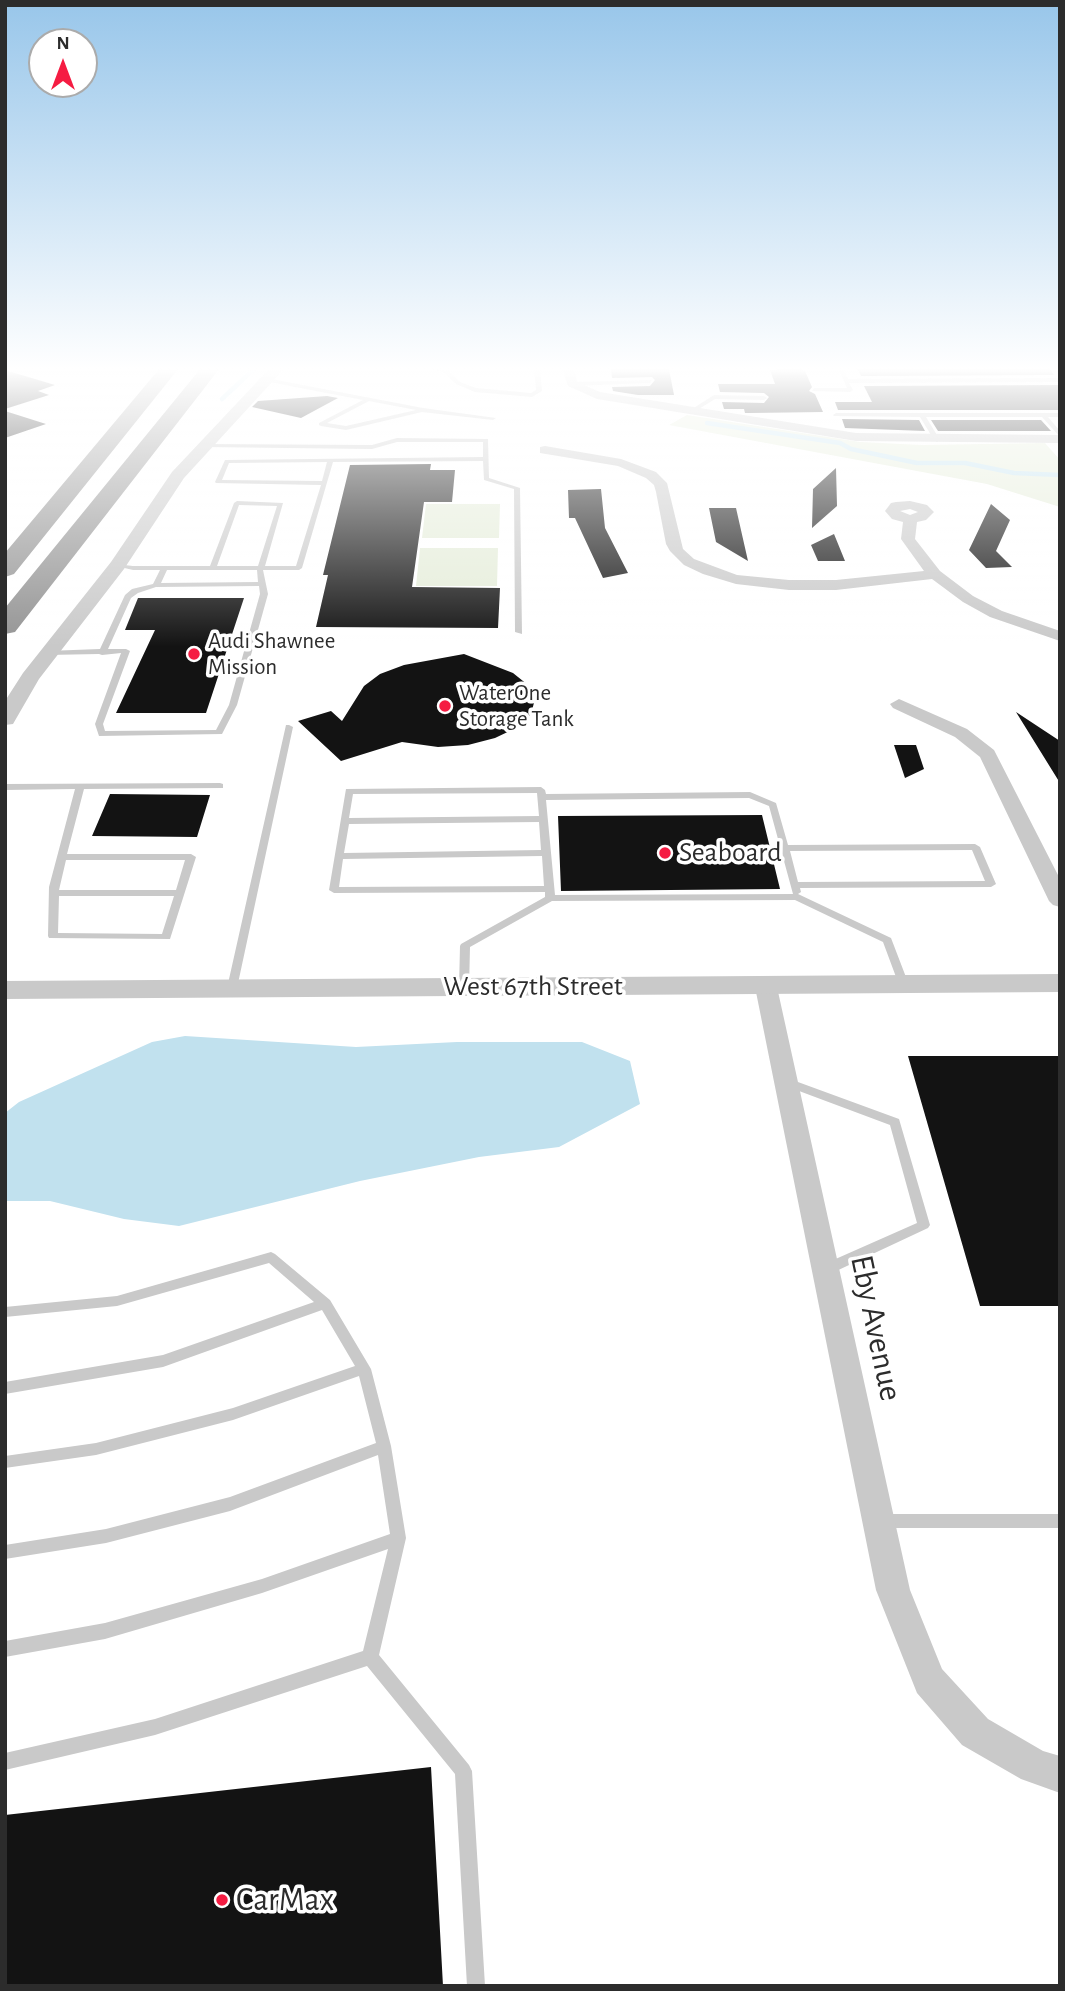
<!DOCTYPE html>
<html>
<head>
<meta charset="utf-8">
<style>
	body { margin:0 }
	#map { position:relative; width:1065px; height:1991px; overflow:hidden; background:#fff; font-family:"Alegreya Sans",sans-serif }
	canvas { display:block }
	.frame { position:absolute; inset:0; border:7px solid #2c2c2c; pointer-events:none }
	.north { position:absolute; left:28px; top:28px; width:70px; height:70px; box-sizing:border-box; background:#fff; border:2px solid #ababab; border-radius:50%; rotate:0deg; font-size:19px; font-weight:700; line-height:28px; text-align:center; color:#2c2c2c }
	.north::after { content:''; display:block; margin:auto; width:24px; height:32px; background:#f51c42; clip-path:polygon(50% 0,100% 100%,50% 72%,0 100%) }
</style>
</head>
<body>
<div id="map">
<canvas width="1065" height="1991"></canvas>
<div class="frame"></div>
<div class="north">N</div>
</div>
<script>
const c = document.querySelector('canvas').getContext('2d');
c.lineJoin = 'round';
function fillPath(path, color) { c.fillStyle = color; c.fill(path, 'evenodd'); }
const poly = rows => new Path2D(rows.map(r => 'M' + r).join(''));
function trace(path, color, width, dash) { c.strokeStyle = color; c.lineWidth = width; c.lineCap = dash ? 'butt' : 'round'; c.setLineDash(dash || []); c.stroke(path); }
function write(font, color, halo, rows, align = 'center') {
  c.font = font + ' "Alegreya Sans",sans-serif'; c.lineWidth = 7; c.setLineDash([]); c.textBaseline = 'middle'; c.strokeStyle = halo; c.fillStyle = color; for (const [text, x, y, turn = 0] of rows) {
    c.save(); c.translate(x, y); c.rotate((+turn || 0) * Math.PI / 180); c.textAlign = isNaN(turn) ? turn : align; if (halo) c.strokeText(text, 0, 0); c.fillText(text, 0, 0); c.restore();
  }
}
fillPath(poly([
	[687,415,860,442,922,445,1045,443,1060,460,1060,507,987,484,669,425],
	[426,504,500,504,499,538,422,538],
	[420,548,498,548,497,586,416,586]
]), '#e4ecd8');
fillPath(poly([
	[185,1036,356,1047,457,1042,582,1042,630,1061,640,1104,559,1147,479,1157,360,1181,179,1226,124,1219,50,1201,5,1201,5,1113,19,1102,152,1042]
]), '#c1e1ee');
trace(poly([
	[222,399,255,368],
	[707,423,840,443,851,449,917,463,965,463,1014,473,1060,475]
]), '#c1e1ee', 4.5);
fillPath(poly([
	[857,368,1049,368,1054,375,861,376],
	[611,369,669,369,674,395,638,395,613,391,612,387,650,386,655,380,652,377,612,378],
	[800,369,805,371,812,387,809,391,815,394,823,412,749,413,745,413,744,409,724,409,722,402,764,403,769,397,764,393,720,392,718,384,775,384,770,370],
	[5,370,55,385,38,391,49,395,5,409],
	[1060,385,1060,410,838,410,835,402,872,402,864,386],
	[327,396,338,398,301,418,252,407,258,401],
	[5,411,46,424,5,438],
	[842,419,919,420,925,431,845,428],
	[931,420,1041,420,1051,431,938,431],
	[431,464,430,470,455,470,452,502,424,502,412,587,500,588,498,628,316,627,328,575,323,575,350,465],
	[836,468,837,506,812,528,813,489],
	[601,489,605,528,628,573,603,578,575,518,569,518,568,490],
	[991,504,1010,520,996,551,1012,567,986,568,969,550],
	[709,508,736,508,748,561,716,542],
	[834,534,845,561,818,561,811,545],
	[138,598,244,598,206,713,116,713,155,630,125,630],
	[464,654,513,673,528,685,535,699,531,714,516,728,495,738,468,745,438,747,402,742,341,761,298,721,331,711,342,721,364,686,380,674,404,665],
	[1016,712,1060,741,1060,783],
	[894,745,916,745,924,769,905,778],
	[110,794,210,795,197,837,92,836],
	[762,815,780,889,561,891,558,816],
	[908,1056,1060,1056,1060,1306,980,1306],
	[431,1767,443,1986,5,1986,5,1815]
]), '#131313');
fillPath(poly([
	[428,368,449,371,460,382,476,388,531,393,536,390,534,368,540,368,542,391,532,397,475,392,456,384,445,373,428,368],
	[838,368,843,368,848,379,1060,378,1060,382,849,383,853,390,850,392,812,391,814,388,847,388,838,368],
	[266,378,423,408,496,418,493,420,422,412,346,430,321,426,319,425,319,423,363,400,264,381,266,378],
	[369,401,416,410,346,426,327,423,369,401],
	[652,380,650,383,572,386,569,384,572,382,652,380],
	[714,395,764,396,767,398,764,400,715,399,694,412,689,411,714,395],
	[836,413,1060,413,1060,417,1048,417,1060,431,1060,437,1042,417,926,417,940,440,937,442,934,440,920,417,834,416,833,415,836,413],
	[397,438,488,439,489,478,520,488,522,634,515,632,514,489,484,480,483,461,333,462,302,568,299,570,263,570,268,594,237,705,222,734,99,736,95,724,121,653,102,655,99,654,47,655,43,653,47,651,100,649,125,595,132,589,153,584,160,570,133,570,116,566,116,564,133,566,210,566,234,503,237,501,283,503,265,566,296,566,321,485,216,483,215,482,225,460,483,457,483,442,397,442,372,449,204,447,201,445,202,444,372,445,397,438],
	[327,462,322,481,222,480,229,463,327,462],
	[239,505,277,506,258,566,217,566,239,505],
	[167,570,257,570,258,582,161,583,167,570],
	[259,586,260,594,229,705,216,730,105,731,103,724,130,651,126,649,108,649,131,598,138,593,156,587,259,586],
	[286,725,289,725,293,727,237,988,232,991,227,988,286,725],
	[220,783,223,784,223,788,84,789,67,854,191,854,196,857,170,939,49,938,48,936,49,887,75,789,5,790,5,784,220,783],
	[66,860,185,860,176,890,59,890,66,860],
	[59,896,174,896,162,934,58,933,59,896],
	[541,787,545,790,546,794,750,792,776,803,788,845,975,844,980,847,996,884,991,887,800,888,801,892,798,894,891,938,909,985,904,988,899,985,883,942,795,900,552,901,470,947,469,988,464,991,459,988,460,946,461,944,545,897,545,892,334,893,329,890,346,789,541,787],
	[537,793,539,816,349,818,353,794,537,793],
	[749,798,769,806,793,894,555,895,546,800,749,798],
	[539,822,541,850,344,853,349,824,539,822],
	[972,850,985,881,798,882,790,851,972,850],
	[542,856,544,886,339,887,343,859,542,856],
	[787,1078,899,1119,930,1225,928,1228,832,1273,827,1274,822,1273,821,1269,822,1265,917,1223,890,1125,783,1085,781,1082,783,1079,787,1078],
	[271,1252,275,1254,330,1300,371,1369,391,1446,406,1538,379,1655,469,1765,472,1771,485,1986,467,1986,455,1774,367,1666,155,1735,5,1770,5,1753,155,1719,363,1651,388,1549,262,1593,105,1639,5,1657,5,1641,105,1623,262,1579,390,1534,378,1455,230,1511,106,1543,5,1559,5,1545,106,1529,230,1497,376,1443,359,1376,233,1420,96,1455,5,1468,5,1456,96,1443,233,1408,355,1366,322,1310,163,1367,5,1394,5,1382,163,1355,314,1302,269,1263,117,1306,5,1317,5,1307,117,1296,271,1252],
	[882,1514,1060,1514,1060,1528,882,1528,877,1526,875,1521,877,1516,882,1514]
]), '#c9c9c9');
fillPath(poly([
	[562,368,574,368,577,382,600,392,856,433,1060,435,1060,443,856,441,597,399,568,386,562,368],
	[545,446,621,459,656,472,667,483,683,549,694,559,737,575,789,580,836,580,924,571,901,539,903,522,892,519,885,511,891,503,896,502,910,501,927,505,934,512,926,520,917,522,915,539,940,571,973,596,1002,611,1060,631,1060,641,990,617,963,602,932,579,836,590,789,590,736,584,703,574,684,565,670,551,666,544,656,492,654,485,646,478,618,466,540,453,540,447,545,446],
	[910,509,918,512,910,515,900,511,910,509],
	[899,699,967,729,994,750,1060,879,1060,907,1053,905,1049,901,980,757,955,737,893,708,890,704,899,699],
	[766,980,774,982,777,987,910,1590,942,1669,988,1719,1043,1751,1060,1756,1060,1793,1021,1779,962,1745,917,1693,876,1590,755,987,758,982,766,980]
]), '#c9c9c9');
fillPath(poly([
	[270,368,285,368,184,478,124,569,39,679,13,724,5,725,5,701,23,673,111,562,172,472,270,368],
	[1060,974,1060,992,5,999,5,981,1060,974]
]), '#c9c9c9');
fillPath(poly([
	[160,368,179,368,14,574,5,577,5,553,160,368],
	[201,368,220,368,15,632,5,634,5,608,201,368]
]), '#939393');
const sky = c.createLinearGradient(0, 0, 0, 647);
sky.addColorStop(0, '#98c6ea');
sky.addColorStop(0.57, '#fff');
sky.addColorStop(1, '#ffffff00');
c.fillStyle = sky;
c.fillRect(0, 0, 1065, 647);
for (const [x, y, r, color] of [
	[194,654,7,"#f51c42"],
	[445,706,7,"#f51c42"],
	[665,853,7,"#f51c42"],
	[222,1900,7,"#f51c42"]
]) { const dot = new Path2D(); dot.arc(x, y, r, 0, 2 * Math.PI); c.fillStyle = color; c.fill(dot); trace(dot, '#fff', 2.5); }
write('23px', '#2c2c2c', '#fff', [
	["Audi Shawnee",208,641],
	["Mission",208,667],
	["WaterOne",459,693],
	["Storage Tank",459,719]
], 'left');
write('28px', '#2c2c2c', '#fff', [
	["Seaboard",679,853]
], 'left');
write('28px', '#2c2c2c', '#fff', [
	["West 67th Street",533,987]
]);
write('33px', '#2c2c2c', '#fff', [
	["Eby Avenue",876,1328,78]
]);
write('33px', '#2c2c2c', '#fff', [
	["CarMax",236,1900]
], 'left');
</script>
</body>
</html>
